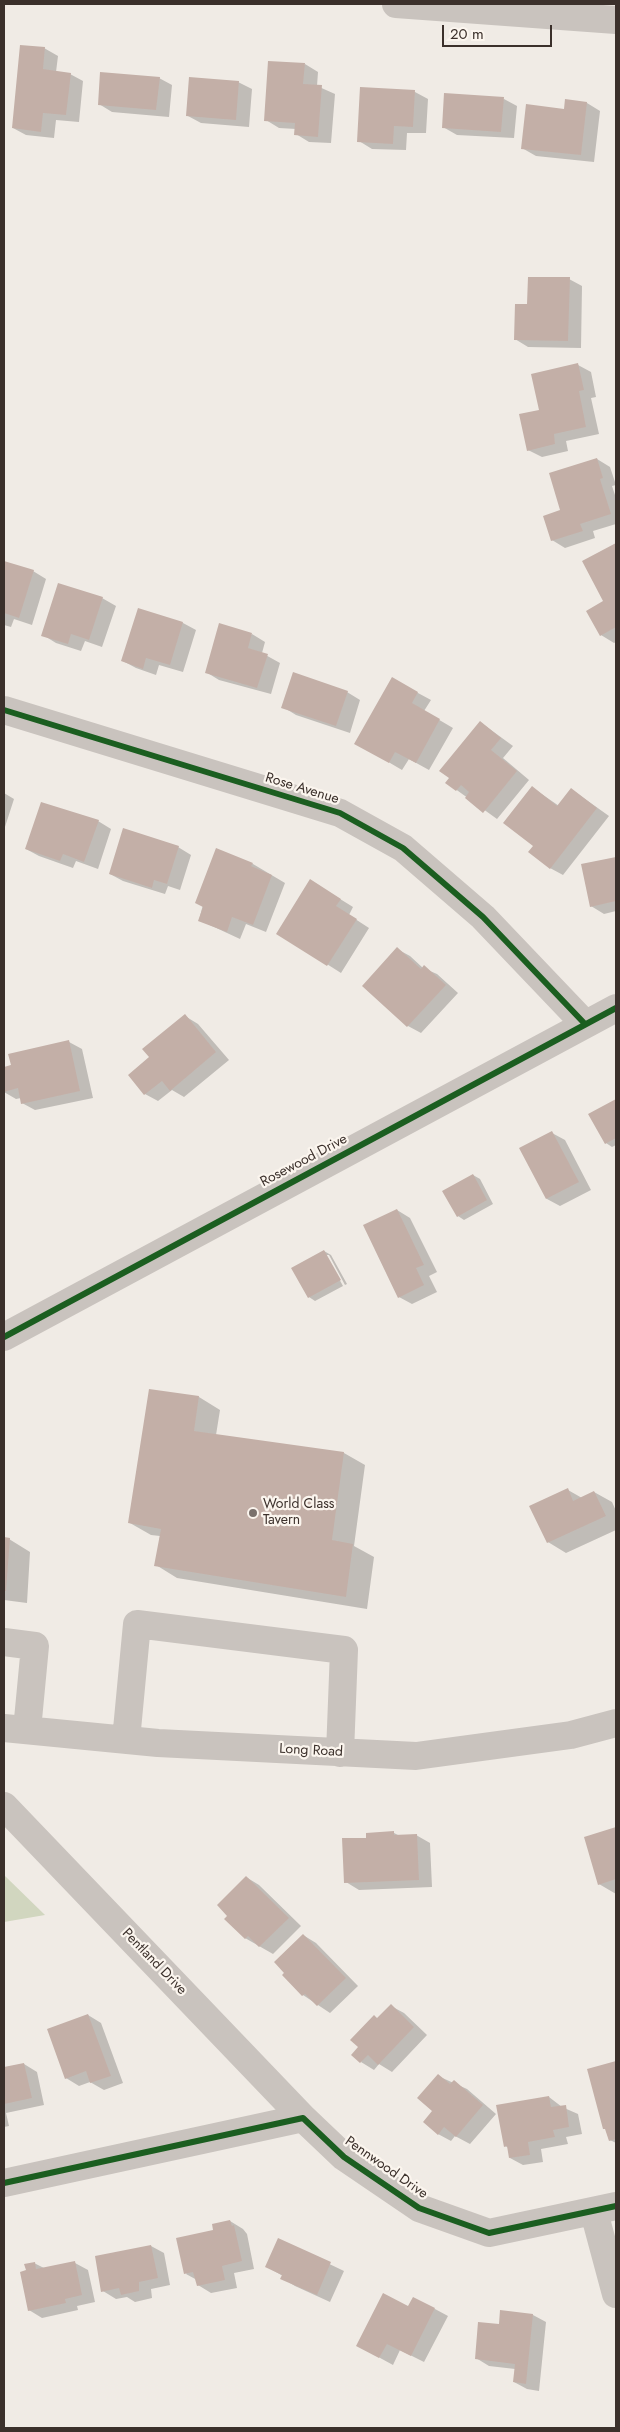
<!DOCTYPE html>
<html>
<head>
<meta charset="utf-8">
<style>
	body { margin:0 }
	#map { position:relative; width:620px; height:2432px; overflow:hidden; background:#f0ebe5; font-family:Jost,sans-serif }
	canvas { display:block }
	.frame { position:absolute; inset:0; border:5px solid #3b302b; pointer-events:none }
	.scale { position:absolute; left:442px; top:25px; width:110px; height:22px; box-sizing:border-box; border:2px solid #3b302b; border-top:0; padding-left:6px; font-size:15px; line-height:18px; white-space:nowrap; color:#3b302b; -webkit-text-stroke:4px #fbf5ee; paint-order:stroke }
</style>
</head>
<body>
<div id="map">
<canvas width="620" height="2432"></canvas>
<div class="frame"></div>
<div class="scale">20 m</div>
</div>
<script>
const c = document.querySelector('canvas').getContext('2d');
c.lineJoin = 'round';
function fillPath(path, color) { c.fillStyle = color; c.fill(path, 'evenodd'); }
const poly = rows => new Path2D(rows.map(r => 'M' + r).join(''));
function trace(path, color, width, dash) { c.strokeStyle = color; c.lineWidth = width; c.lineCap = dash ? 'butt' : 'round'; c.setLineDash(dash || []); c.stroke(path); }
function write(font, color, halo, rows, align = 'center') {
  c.font = font + ' Jost,sans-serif'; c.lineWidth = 4.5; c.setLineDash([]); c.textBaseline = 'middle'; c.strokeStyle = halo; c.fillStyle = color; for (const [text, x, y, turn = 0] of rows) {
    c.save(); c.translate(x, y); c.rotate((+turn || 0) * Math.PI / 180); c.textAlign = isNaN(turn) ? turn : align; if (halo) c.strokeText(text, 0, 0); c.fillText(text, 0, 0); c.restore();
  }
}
fillPath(poly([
	[4,1875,45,1915,4,1922]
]), '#d1d6bf');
fillPath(poly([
	[44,48,58,56,56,72,70,74,83,81,79,122,56,120,54,138,26,135,13,128],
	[305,64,318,72,317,86,335,94,331,143,309,142,296,134,296,129,279,128,266,120],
	[159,78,172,85,169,117,112,112,99,104],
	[238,82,252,89,249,127,201,123,188,116],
	[361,89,415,92,428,99,426,133,407,133,406,150,372,149,359,141],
	[504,99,517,106,514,138,457,135,443,127],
	[566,101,587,103,600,111,594,162,536,156,522,148,565,110],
	[569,279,582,286,581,348,528,347,515,339],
	[578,365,591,372,596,397,591,398,599,434,566,441,568,451,542,457,528,450,540,411],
	[597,459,610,467,616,485,612,486,616,498,616,524,593,531,595,538,565,548,552,540,562,511],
	[616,544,616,642,614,643,601,635,605,602,584,562],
	[4,563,33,571,46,579,32,625,14,619,11,627,4,625],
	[102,598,116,606,102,647,85,641,81,651,56,643,43,635],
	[139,609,183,623,196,630,183,672,159,665,156,675,136,668,123,661],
	[252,634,265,642,262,653,280,663,271,694,219,680,206,672],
	[392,679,431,700,424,711,453,728,429,770,409,759,402,770,356,743],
	[347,692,360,700,350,733,296,715,283,707],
	[480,722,513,746,503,758,529,780,497,819,447,783],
	[533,788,559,806,571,789,609,816,563,875,550,868,535,846],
	[4,793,14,799,4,830],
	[98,821,111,829,98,869,76,861,73,868,39,856,26,849],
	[178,847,191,855,180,890,168,886,165,894,123,881,110,874],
	[217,850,253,864,285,883,266,932,246,924,240,939,199,920],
	[616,858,616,911,604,914,591,906,583,865],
	[324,889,353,907,349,915,369,928,341,973,278,933],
	[397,949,410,956,423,968,437,974,458,993,421,1033,408,1026,364,986],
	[185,1016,198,1024,229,1060,184,1097,172,1090,158,1101,145,1094,151,1057],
	[69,1042,82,1049,93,1098,35,1110,22,1103,21,1098,16,1099,4,1092,4,1068],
	[616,1100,616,1145,612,1147,606,1143,590,1114],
	[552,1133,565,1140,591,1190,560,1206,547,1199],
	[473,1175,480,1179,493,1204,464,1220,458,1216],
	[397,1210,410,1218,437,1272,429,1276,437,1292,412,1304,399,1297],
	[324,1251,331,1255,347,1284,345,1285,329,1255,326,1255,343,1286,315,1301,309,1297],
	[150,1391,199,1397,220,1410,216,1435,344,1453,365,1465,354,1546,374,1557,367,1609,177,1578,156,1565,160,1536,151,1535,130,1523],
	[568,1490,582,1498,594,1492,612,1502,616,1511,616,1530,566,1553,548,1542],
	[4,1539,9,1539,30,1552,27,1603,4,1600],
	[616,1829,616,1894,599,1884,586,1838],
	[394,1833,400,1836,416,1835,430,1843,432,1887,359,1890,346,1882,367,1839],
	[246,1877,259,1885,301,1926,273,1954,245,1938],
	[303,1935,316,1943,358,1986,330,2013,303,1995,283,1975],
	[391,2006,404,2013,427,2035,392,2072,379,2064,374,2070,361,2062,378,2019],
	[88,2015,101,2023,123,2083,104,2090,90,2082,79,2086,66,2078],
	[616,2063,616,2143,610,2140,589,2070],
	[24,2064,37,2072,44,2105,6,2113,9,2126,4,2127,4,2068],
	[438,2076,467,2089,496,2114,470,2144,455,2136,451,2141,438,2134,434,2111],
	[549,2097,562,2107,578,2114,582,2134,566,2137,568,2144,541,2149,543,2162,523,2165,510,2158,509,2148,505,2146],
	[230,2221,243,2229,247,2234,254,2269,234,2273,237,2288,211,2293,198,2285,197,2280,186,2274,215,2231],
	[279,2240,344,2271,330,2302,295,2286,282,2278,283,2276,267,2267],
	[151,2246,164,2253,170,2285,151,2289,152,2298,135,2302,127,2297,116,2299,103,2291],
	[34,2263,44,2268,75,2263,88,2270,95,2302,77,2306,78,2310,42,2318,29,2310,27,2271],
	[409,2308,435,2309,448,2316,424,2362,400,2350,393,2365,371,2353],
	[533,2315,546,2322,539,2391,527,2389,514,2382,515,2369,489,2366,476,2358,500,2325]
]), '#0003');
fillPath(poly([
	[20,45,45,47,43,69,71,73,66,115,43,113,41,132,12,128],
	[268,61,305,63,303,84,322,85,318,137,294,135,295,123,264,121],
	[100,72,160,77,156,110,98,105],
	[189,77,239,81,236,120,186,116],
	[360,87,415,90,413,127,394,126,393,144,357,142],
	[444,93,504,97,501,132,442,128],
	[565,99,587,102,581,155,521,149,526,104,564,109],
	[528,277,570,277,568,341,514,340,515,304,527,304],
	[578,363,584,390,579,391,586,427,554,434,555,444,527,451,519,414,539,410,531,374],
	[597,458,603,478,600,479,611,514,580,524,583,531,551,541,543,516,560,510,549,473],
	[616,543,616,627,600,636,586,611,603,601,582,561],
	[4,561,34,570,19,618,4,613],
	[58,583,103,597,89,640,71,634,68,644,41,636],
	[138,608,183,622,170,665,146,658,143,669,121,661],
	[219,623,252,633,248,648,268,654,257,688,205,673],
	[293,672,348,691,336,726,281,708],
	[392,677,418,692,412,703,440,719,416,763,395,752,389,763,354,744],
	[480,721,501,738,491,750,517,771,483,813,465,798,469,792,461,785,456,791,445,783,449,778,439,771],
	[532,786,557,806,571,788,597,808,550,869,528,852,533,846,503,823],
	[41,802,99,820,84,862,63,854,60,861,25,849],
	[123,828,179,846,167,884,154,880,152,888,109,874],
	[216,848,253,863,251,866,272,875,253,925,232,917,227,932,198,921,203,907,195,903],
	[616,857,616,901,590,907,581,864],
	[310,879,341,899,336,906,357,919,327,966,276,934],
	[397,947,421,969,424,965,446,985,407,1027,362,986],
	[185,1014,216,1052,170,1091,162,1081,144,1095,128,1075,149,1057,142,1049],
	[69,1040,80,1091,21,1104,18,1088,4,1092,4,1067,11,1065,8,1054],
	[616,1099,616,1138,605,1144,588,1114],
	[552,1131,579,1182,546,1199,519,1148],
	[473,1174,487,1200,457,1217,442,1191],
	[397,1209,424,1265,416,1268,424,1285,398,1298,363,1225],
	[324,1250,341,1280,308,1298,291,1268],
	[149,1389,199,1396,194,1431,344,1452,332,1540,353,1544,346,1597,154,1566,161,1529,128,1523],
	[568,1488,573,1501,594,1491,606,1516,547,1543,529,1506],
	[4,1537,10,1538,6,1591,4,1591],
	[616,1827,616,1879,598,1885,584,1837],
	[394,1831,394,1835,417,1834,419,1880,344,1883,342,1838,366,1838,366,1833],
	[246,1876,289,1918,259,1947,248,1936,245,1939,224,1919,227,1916,217,1905],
	[303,1934,346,1978,317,2006,305,1994,302,1996,282,1975,284,1973,274,1962],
	[391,2004,414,2027,378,2065,368,2055,360,2063,351,2055,358,2047,350,2040,374,2015,377,2018],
	[88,2014,111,2076,90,2083,86,2071,65,2079,47,2029],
	[616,2061,616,2139,609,2141,605,2129,603,2129,587,2069],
	[24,2063,32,2098,4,2104,4,2067],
	[438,2074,450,2084,454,2080,483,2105,456,2137,444,2127,438,2135,423,2122,432,2111,417,2098],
	[549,2096,551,2107,566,2105,569,2127,553,2130,555,2137,528,2142,530,2155,509,2158,507,2146,504,2147,496,2105],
	[230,2220,232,2226,234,2225,242,2261,222,2266,225,2280,197,2286,193,2272,184,2274,176,2238,213,2230,212,2224],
	[278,2238,331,2262,317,2295,280,2279,282,2275,265,2267],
	[151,2245,158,2278,139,2282,139,2291,121,2295,119,2288,101,2292,95,2256],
	[75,2261,82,2295,65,2299,66,2303,28,2311,20,2272,26,2270,24,2264,35,2262,36,2269],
	[383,2293,408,2306,413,2297,435,2308,411,2356,387,2344,379,2358,356,2346],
	[500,2310,533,2314,526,2384,513,2382,515,2364,475,2359,478,2322,499,2324]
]), '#c3afa7');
trace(poly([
	[396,4,616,20],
	[4,710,340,813,403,848,483,917,585,1024],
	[4,1337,616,1008],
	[4,1642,35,1646,27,1730],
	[4,1728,158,1743,416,1756,571,1735,616,1723],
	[126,1740,137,1624,344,1650,340,1753],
	[4,1806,303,2118],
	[4,2183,303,2118,344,2157,419,2208,489,2233,616,2206],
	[594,2212,616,2294]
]), '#c9c3be', 28);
trace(poly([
	[4,710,340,813,403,848,483,917,585,1024],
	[4,1337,616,1008],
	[4,2183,303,2118,344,2157,419,2208,489,2233,616,2206]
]), '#1b5e20', 6);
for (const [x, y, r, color] of [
	[253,1513,5,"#7a716c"]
]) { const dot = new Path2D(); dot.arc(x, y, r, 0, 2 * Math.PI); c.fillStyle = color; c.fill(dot); trace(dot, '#fbf5ee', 2); }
write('14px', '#3b302b', '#fbf5ee', [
	["Rose Avenue",302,789,17],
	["Rosewood Drive",304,1161,-28],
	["Long Road",311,1751,3],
	["Pentland Drive",154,1962,46],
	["Pennwood Drive",386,2168,35]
]);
write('14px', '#3b302b', '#fbf5ee', [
	["World Class",263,1505],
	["Tavern",263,1521]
], 'left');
</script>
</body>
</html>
